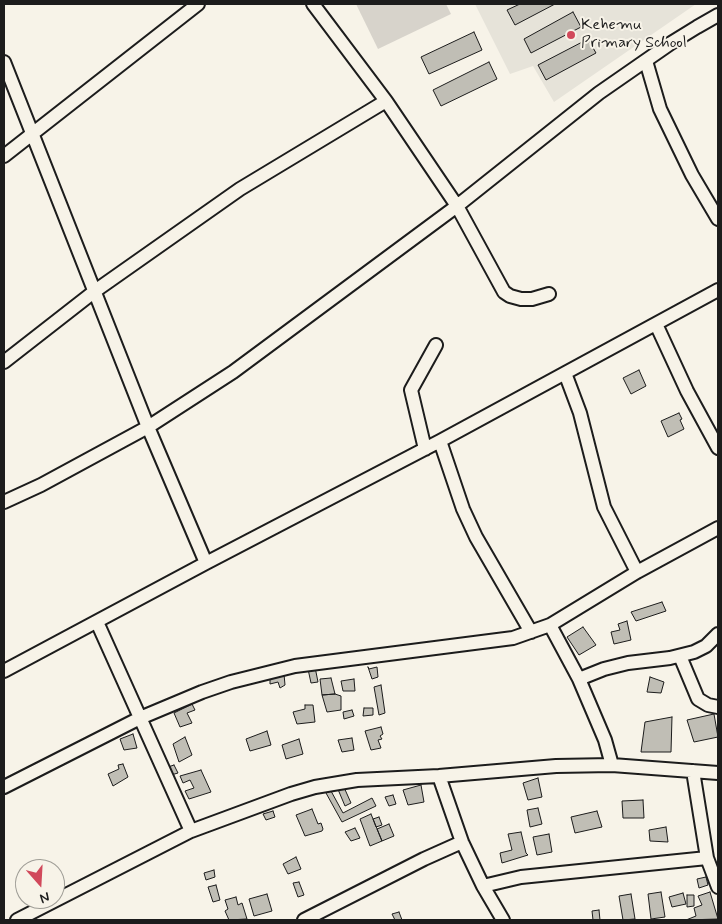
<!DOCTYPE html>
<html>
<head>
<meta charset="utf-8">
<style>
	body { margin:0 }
	#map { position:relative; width:722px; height:924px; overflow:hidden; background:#f7f3e8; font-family:Mynerve,sans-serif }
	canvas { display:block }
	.frame { position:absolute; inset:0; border:5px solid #1c1c1c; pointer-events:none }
	.north { position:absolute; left:15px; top:859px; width:50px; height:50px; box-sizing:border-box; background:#f7f3e8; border:1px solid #9f9d96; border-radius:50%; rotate:161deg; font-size:14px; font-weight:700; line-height:20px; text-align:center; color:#1c1c1c }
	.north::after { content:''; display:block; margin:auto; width:18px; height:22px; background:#d1495b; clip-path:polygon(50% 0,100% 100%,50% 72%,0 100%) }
</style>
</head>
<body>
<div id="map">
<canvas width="722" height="924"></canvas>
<div class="frame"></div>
<div class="north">N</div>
</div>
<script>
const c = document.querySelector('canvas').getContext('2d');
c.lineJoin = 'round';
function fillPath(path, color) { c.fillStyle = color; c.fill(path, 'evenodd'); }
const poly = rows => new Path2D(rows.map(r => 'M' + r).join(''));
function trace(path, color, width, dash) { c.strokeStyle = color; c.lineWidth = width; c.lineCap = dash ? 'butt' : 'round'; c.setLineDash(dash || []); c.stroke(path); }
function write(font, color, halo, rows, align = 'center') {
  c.font = font + ' Mynerve,sans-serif'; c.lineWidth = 4; c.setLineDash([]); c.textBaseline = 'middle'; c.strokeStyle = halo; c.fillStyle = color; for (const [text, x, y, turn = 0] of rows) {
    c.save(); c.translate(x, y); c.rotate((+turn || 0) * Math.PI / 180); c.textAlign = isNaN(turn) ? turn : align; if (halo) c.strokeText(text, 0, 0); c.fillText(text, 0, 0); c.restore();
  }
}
fillPath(poly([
	[475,4,696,4,554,102,533,66,510,74]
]), '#e6e3d9');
fillPath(poly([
	[356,4,446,4,451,14,378,49]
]), '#d7d3cb');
const building = poly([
	[520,4,555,4,515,25,507,10,520,4],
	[573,12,581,27,531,53,524,39,573,12],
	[474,32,482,50,429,74,421,57,474,32],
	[588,39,596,53,546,80,538,65,588,39],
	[489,62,497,79,441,106,433,90,489,62],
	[639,370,646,386,631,394,623,378,639,370],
	[679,413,682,419,680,420,684,429,668,437,661,421,679,413],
	[662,602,666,611,636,621,631,612,662,602],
	[627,621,631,640,614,644,611,632,620,630,618,624,627,621],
	[583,627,596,645,579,655,567,637,583,627],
	[315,667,318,682,311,683,308,669,315,667],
	[368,667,369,669,377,667,378,677,372,679,368,667],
	[284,674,285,685,280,688,278,682,270,684,270,676,284,674],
	[650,677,664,682,661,693,647,692,650,677],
	[331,678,335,694,322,695,320,679,331,678],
	[354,679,355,691,343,691,341,681,354,679],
	[381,685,385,713,379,715,374,687,381,685],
	[335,694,341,696,341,710,327,712,322,695,335,694],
	[192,704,195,710,187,713,192,723,180,727,174,713,192,704],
	[305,705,313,705,315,722,297,724,293,712,305,709,305,705],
	[364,708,373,708,373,715,363,716,364,708],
	[352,710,354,716,344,719,343,712,352,710],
	[714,714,718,737,694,742,687,720,714,714],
	[672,717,671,752,641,752,645,722,672,717],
	[381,727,383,734,380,736,382,739,378,740,381,748,371,750,365,731,381,727],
	[267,731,271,745,250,751,246,739,267,731],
	[133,734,137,748,124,750,120,739,133,734],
	[185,737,192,755,179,762,173,744,185,737],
	[352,738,354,750,342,752,338,740,352,738],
	[299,739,303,754,286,759,282,745,299,739],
	[123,764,128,777,113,786,108,774,119,769,118,765,123,764],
	[174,765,178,773,171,775,168,767,174,765],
	[201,770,211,792,189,799,185,791,194,788,190,780,183,783,180,776,201,770],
	[538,778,542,797,528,800,523,783,538,778],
	[343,785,351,803,345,806,337,787,343,785],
	[421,785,424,802,408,805,403,790,421,785],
	[331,791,343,813,372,798,376,806,342,822,326,793,331,791],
	[393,795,396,804,389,806,385,797,393,795],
	[643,800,644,818,623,818,622,801,643,800],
	[538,808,542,824,530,827,527,810,538,808],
	[312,809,318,824,321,823,323,829,322,831,305,836,296,815,312,809],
	[273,811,275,817,266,820,263,814,273,811],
	[597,811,602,827,575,833,571,817,597,811],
	[371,814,382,841,370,846,360,819,371,814],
	[379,817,382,825,376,827,373,819,379,817],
	[389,824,394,836,382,841,377,829,389,824],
	[666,827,668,842,650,841,649,830,666,827],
	[355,828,360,838,351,841,345,832,355,828],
	[521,832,526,853,528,855,502,863,500,853,512,850,508,834,521,832],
	[549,834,552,852,537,855,533,837,549,834],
	[296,857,301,869,288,874,283,864,296,857],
	[214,870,215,877,206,880,204,873,214,870],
	[706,877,708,885,699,888,697,879,706,877],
	[299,882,304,895,298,897,293,883,299,882],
	[216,885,220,900,213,902,208,887,216,885],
	[661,892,665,917,651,919,648,894,661,892],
	[710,892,718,919,686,920,696,916,694,908,702,905,698,896,710,892],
	[683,893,686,904,672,907,669,897,683,893],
	[267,894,272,911,254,916,249,899,267,894],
	[631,894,635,919,623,920,619,896,631,894],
	[687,895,694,895,694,906,687,907,687,895],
	[236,897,238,905,242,903,247,919,229,920,225,911,228,909,225,900,236,897],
	[599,910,600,920,593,920,592,911,599,910],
	[399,912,402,920,395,920,392,914,399,912]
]);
fillPath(building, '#c0beb5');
trace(building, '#1c1c1c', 1);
const minor = poly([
	[313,4,386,101,457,206,504,292,510,296,521,299,532,299,549,294],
	[646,61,660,109,692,175,718,219],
	[4,62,148,427,206,563],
	[4,156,198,4],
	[656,324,687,391,718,448],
	[4,362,95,291,240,189,386,101],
	[565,373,580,413,604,507,637,572],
	[440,441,463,509,476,537,531,632],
	[425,449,411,390,436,345],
	[4,502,41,485,148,427,233,372,457,206,599,93,671,43,697,27,718,15],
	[97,622,191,831],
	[550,625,579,679,605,740,612,765],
	[680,656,698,699,708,705,718,707],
	[4,671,206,563,440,441,718,290],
	[579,679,604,669,628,663,670,658,694,652,706,646,718,634],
	[693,771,707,858,718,887],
	[439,776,462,842,483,886,503,920],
	[4,787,140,718,202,692,231,682,295,666,513,638,550,625,637,572,718,528],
	[483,886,521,877,707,858],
	[17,920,191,831,291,794,315,787,357,780,439,776,556,766,612,765,718,773],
	[304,920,424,859,462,842]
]);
trace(minor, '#1c1c1c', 16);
trace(minor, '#f7f3e8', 12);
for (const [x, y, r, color] of [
	[571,35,5,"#d1495b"]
]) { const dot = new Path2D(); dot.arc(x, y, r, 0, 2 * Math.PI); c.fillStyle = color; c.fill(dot); trace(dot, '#f7f3e8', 2); }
write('16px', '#1c1c1c', '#f7f3e8', [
	["Kehemu",581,26],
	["Primary School",581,44]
], 'left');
</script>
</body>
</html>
